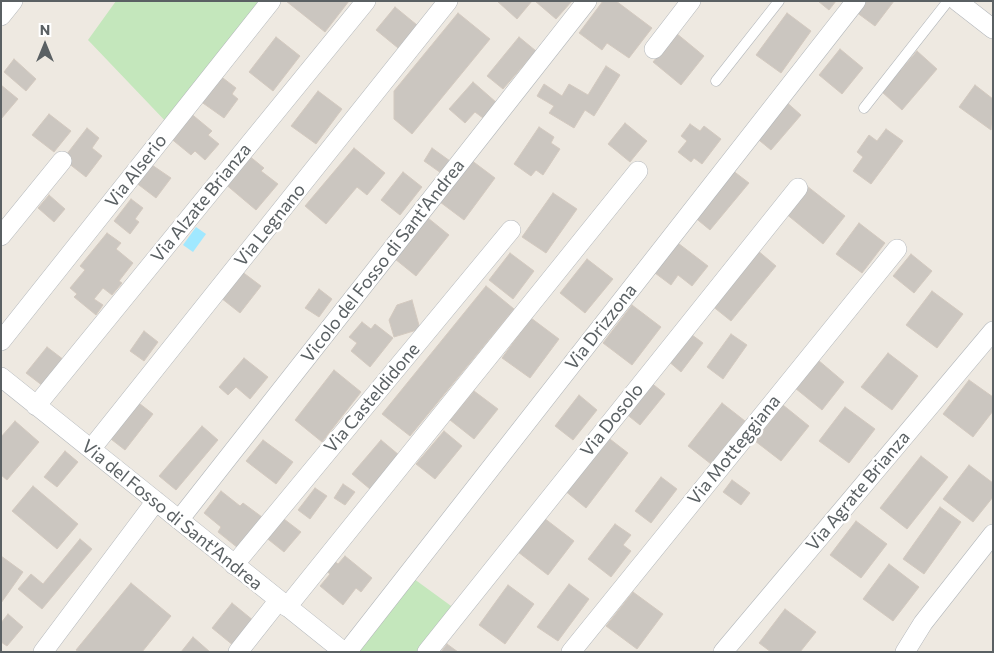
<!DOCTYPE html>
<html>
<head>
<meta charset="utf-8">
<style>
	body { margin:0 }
	#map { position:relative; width:994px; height:653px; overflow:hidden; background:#eee9e1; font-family:Commissioner,sans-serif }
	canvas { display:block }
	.frame { position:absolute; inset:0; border:2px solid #5a6063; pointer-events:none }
	.north { position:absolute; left:20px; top:20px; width:50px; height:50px; -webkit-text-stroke:4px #fff; paint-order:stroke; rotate:0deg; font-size:14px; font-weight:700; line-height:20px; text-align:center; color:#5a6063 }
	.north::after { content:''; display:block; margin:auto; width:18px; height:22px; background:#5a6063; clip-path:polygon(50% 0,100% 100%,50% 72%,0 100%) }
</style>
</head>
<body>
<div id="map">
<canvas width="994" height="653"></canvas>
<div class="frame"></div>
<div class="north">N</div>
</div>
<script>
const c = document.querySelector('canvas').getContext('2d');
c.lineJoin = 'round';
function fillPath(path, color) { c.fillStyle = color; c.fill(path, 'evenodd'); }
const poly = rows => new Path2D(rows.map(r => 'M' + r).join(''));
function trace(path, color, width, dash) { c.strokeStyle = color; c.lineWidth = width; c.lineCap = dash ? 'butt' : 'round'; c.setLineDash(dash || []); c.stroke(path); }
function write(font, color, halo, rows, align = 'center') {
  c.font = font + ' Commissioner,sans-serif'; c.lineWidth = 5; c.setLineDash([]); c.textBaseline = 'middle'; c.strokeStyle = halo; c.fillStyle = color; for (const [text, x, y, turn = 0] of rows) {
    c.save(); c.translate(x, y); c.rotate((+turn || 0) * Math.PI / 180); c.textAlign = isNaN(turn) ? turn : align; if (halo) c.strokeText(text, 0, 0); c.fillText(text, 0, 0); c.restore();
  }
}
fillPath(poly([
	[116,1,271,1,171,127,88,40],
	[410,576,458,611,427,652,353,652]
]), '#c4e7bc');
fillPath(poly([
	[196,227,206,234,193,252,183,245]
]), '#a0e8ff');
const building = poly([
	[286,1,349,1,325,32,286,1],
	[497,1,532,1,517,19,497,1],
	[535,1,572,1,556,19,535,1],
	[603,1,616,1,652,28,629,58,607,43,602,50,579,33,603,1],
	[818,1,836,1,829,10,818,1],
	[864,1,894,1,875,26,856,12,864,1],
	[395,7,417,25,398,48,376,30,395,7],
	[458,13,490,39,412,134,394,119,394,91,458,13],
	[787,13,811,31,781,73,756,55,787,13],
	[676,33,704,56,681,85,653,62,676,33],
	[276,37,300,56,273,91,249,72,276,37],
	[519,37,536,51,503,89,487,76,519,37],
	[840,49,863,68,842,94,819,75,840,49],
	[917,51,937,69,902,110,882,92,917,51],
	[14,59,36,79,26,91,4,72,14,59],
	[606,66,620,75,594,116,585,110,574,128,549,113,554,106,537,96,544,84,562,96,569,84,588,95,606,66],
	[219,75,236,88,232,94,238,99,224,118,200,101,219,75],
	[473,82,497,103,483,118,475,112,465,123,449,109,473,82],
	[1,85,18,99,1,119,1,85],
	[975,85,993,99,991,130,959,107,975,85],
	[318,91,342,109,316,144,291,126,318,91],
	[784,100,801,115,771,150,754,136,784,100],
	[189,112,212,131,208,135,219,144,205,160,195,151,191,155,169,137,189,112],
	[49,114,71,131,54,152,32,135,49,114],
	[625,123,647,141,630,162,608,144,625,123],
	[690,124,700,131,704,126,721,139,702,164,694,158,691,162,678,152,687,141,681,136,690,124],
	[539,127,554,137,551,143,560,149,543,175,536,170,531,176,514,164,539,127],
	[87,128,99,138,92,148,102,156,86,177,63,159,87,128],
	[886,129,903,141,871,184,853,171,863,157,857,152,869,135,877,141,886,129],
	[354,148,385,173,367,195,357,187,326,224,305,206,354,148],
	[432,148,450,161,441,173,424,161,432,148],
	[248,155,264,168,261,171,278,184,256,210,224,183,248,155],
	[471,160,495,178,464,220,440,202,471,160],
	[149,163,171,178,156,198,135,182,149,163],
	[732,170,749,183,710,230,693,216,732,170],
	[403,172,422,187,400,215,381,200,403,172],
	[807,186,845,216,823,244,785,213,807,186],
	[553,193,577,209,546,253,522,237,553,193],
	[49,195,65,209,54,222,38,208,49,195],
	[131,199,143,208,135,219,139,222,130,234,114,221,131,199],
	[428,218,449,235,416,276,395,259,428,218],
	[859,223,885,243,862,273,836,254,859,223],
	[107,233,121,243,116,249,133,263,119,281,122,283,112,295,103,288,94,299,103,305,96,315,74,297,77,294,70,288,85,270,80,266,107,233],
	[674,240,708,266,692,286,678,275,671,285,651,270,674,240],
	[757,250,776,266,731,321,711,305,757,250],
	[510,253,534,271,513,299,489,280,510,253],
	[911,254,932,271,914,293,893,276,911,254],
	[587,259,613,279,585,313,560,293,587,259],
	[241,271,261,286,240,313,221,298,241,271],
	[486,286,514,309,410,436,382,414,486,286],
	[319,289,332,299,319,317,305,308,319,289],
	[932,291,963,314,937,348,906,325,932,291],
	[412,300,420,329,394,337,389,320,397,305,412,300],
	[632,305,661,327,632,365,603,343,632,305],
	[531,318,559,339,530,378,502,358,531,318],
	[362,322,371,329,375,324,393,338,370,367,351,351,357,343,349,337,362,322],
	[144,331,158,342,144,361,130,351,144,331],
	[688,332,703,343,681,372,667,360,688,332],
	[731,334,747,345,723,379,707,367,731,334],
	[47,347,64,360,43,386,26,373,47,347],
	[888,353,918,376,892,410,861,387,888,353],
	[244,358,268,377,250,399,236,387,228,395,219,387,244,358],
	[818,360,844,382,822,410,795,388,818,360],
	[334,370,361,392,322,442,295,420,334,370],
	[969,380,993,397,993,411,973,437,943,414,969,380],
	[649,381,665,394,640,425,625,413,649,381],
	[474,391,498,409,474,439,450,420,474,391],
	[579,395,597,410,573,440,555,426,579,395],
	[135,400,153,414,125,450,107,436,135,400],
	[722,403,745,421,711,464,688,446,722,403],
	[783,405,809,426,781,461,755,441,783,405],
	[845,407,875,429,849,463,819,441,845,407],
	[15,421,39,442,7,480,1,475,1,437,15,421],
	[202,426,218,440,176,490,159,476,202,426],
	[444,431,462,446,435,479,416,464,444,431],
	[606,436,628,453,586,508,564,490,606,436],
	[263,440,293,462,276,484,246,461,263,440],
	[381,440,399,455,370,489,352,474,381,440],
	[65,451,78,462,57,487,44,477,65,451],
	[921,456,948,477,907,529,880,508,921,456],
	[969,465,993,483,993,497,973,522,943,499,969,465],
	[661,477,677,489,651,523,635,511,661,477],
	[732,480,750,493,741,505,723,492,732,480],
	[343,484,355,492,345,505,334,498,343,484],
	[33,486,78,524,57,549,12,511,33,486],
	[315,488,327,496,310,519,298,510,315,488],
	[221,491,240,506,243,503,262,517,238,548,218,532,221,527,204,513,221,491],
	[940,507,961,522,924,574,903,559,940,507],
	[280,516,301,532,284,552,264,536,280,516],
	[544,518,574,541,548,575,518,552,544,518],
	[856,521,887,544,861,578,830,555,856,521],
	[615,524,631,535,623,545,631,551,611,577,588,559,615,524],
	[80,539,92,549,42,609,18,589,31,574,43,584,80,539],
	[1,556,23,572,1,603,1,556],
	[345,556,372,578,361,592,356,588,343,605,320,586,330,574,325,570,333,560,338,564,345,556],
	[889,564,919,587,893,621,863,599,889,564],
	[131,583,171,616,142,652,79,652,76,650,131,583],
	[569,584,589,599,558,641,537,627,569,584],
	[508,585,534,604,505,644,479,625,508,585],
	[633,592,663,614,637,649,606,626,633,592],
	[232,603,254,621,234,646,212,628,232,603],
	[785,609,816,632,800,652,771,652,759,643,785,609],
	[8,614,23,627,7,646,1,642,1,623,8,614],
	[193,637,210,652,181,652,193,637],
	[447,644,458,652,441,652,447,644]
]);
fillPath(building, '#cbc6c0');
trace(building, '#d3c9bf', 1);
const service = poly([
	[716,81,779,1],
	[864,108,948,1]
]);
const minor = poly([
	[957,1,993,29],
	[1,16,13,1],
	[654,49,691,1],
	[1,236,62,161],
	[1,341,271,1],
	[1,377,344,652],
	[36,406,366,1],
	[91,449,448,1],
	[179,520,587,1],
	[234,565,511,230],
	[287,607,638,171],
	[43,652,156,501],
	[238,652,279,600],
	[347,652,856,1],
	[427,652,798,188],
	[571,652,897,249],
	[723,652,993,331],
	[905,652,923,623,993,534]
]);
trace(service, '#b2b6ba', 11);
trace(minor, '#b2b6ba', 20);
trace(service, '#fff', 10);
trace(minor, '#fff', 19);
write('18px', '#5a6063', '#fff', [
	["Via Alserio",136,171,-52],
	["Via Alzate Brianza",201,203,-51],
	["Via Legnano",270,225,-51],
	["Vicolo del Fosso di Sant'Andrea",383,261,-52],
	["Via Drizzona",601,327,-52],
	["Via Casteldidone",372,398,-50],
	["Via Dosolo",612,420,-51],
	["Via Motteggiana",734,450,-51],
	["Via Agrate Brianza",858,491,-50],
	["Via del Fosso di Sant'Andrea",172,515,39]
]);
</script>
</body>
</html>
